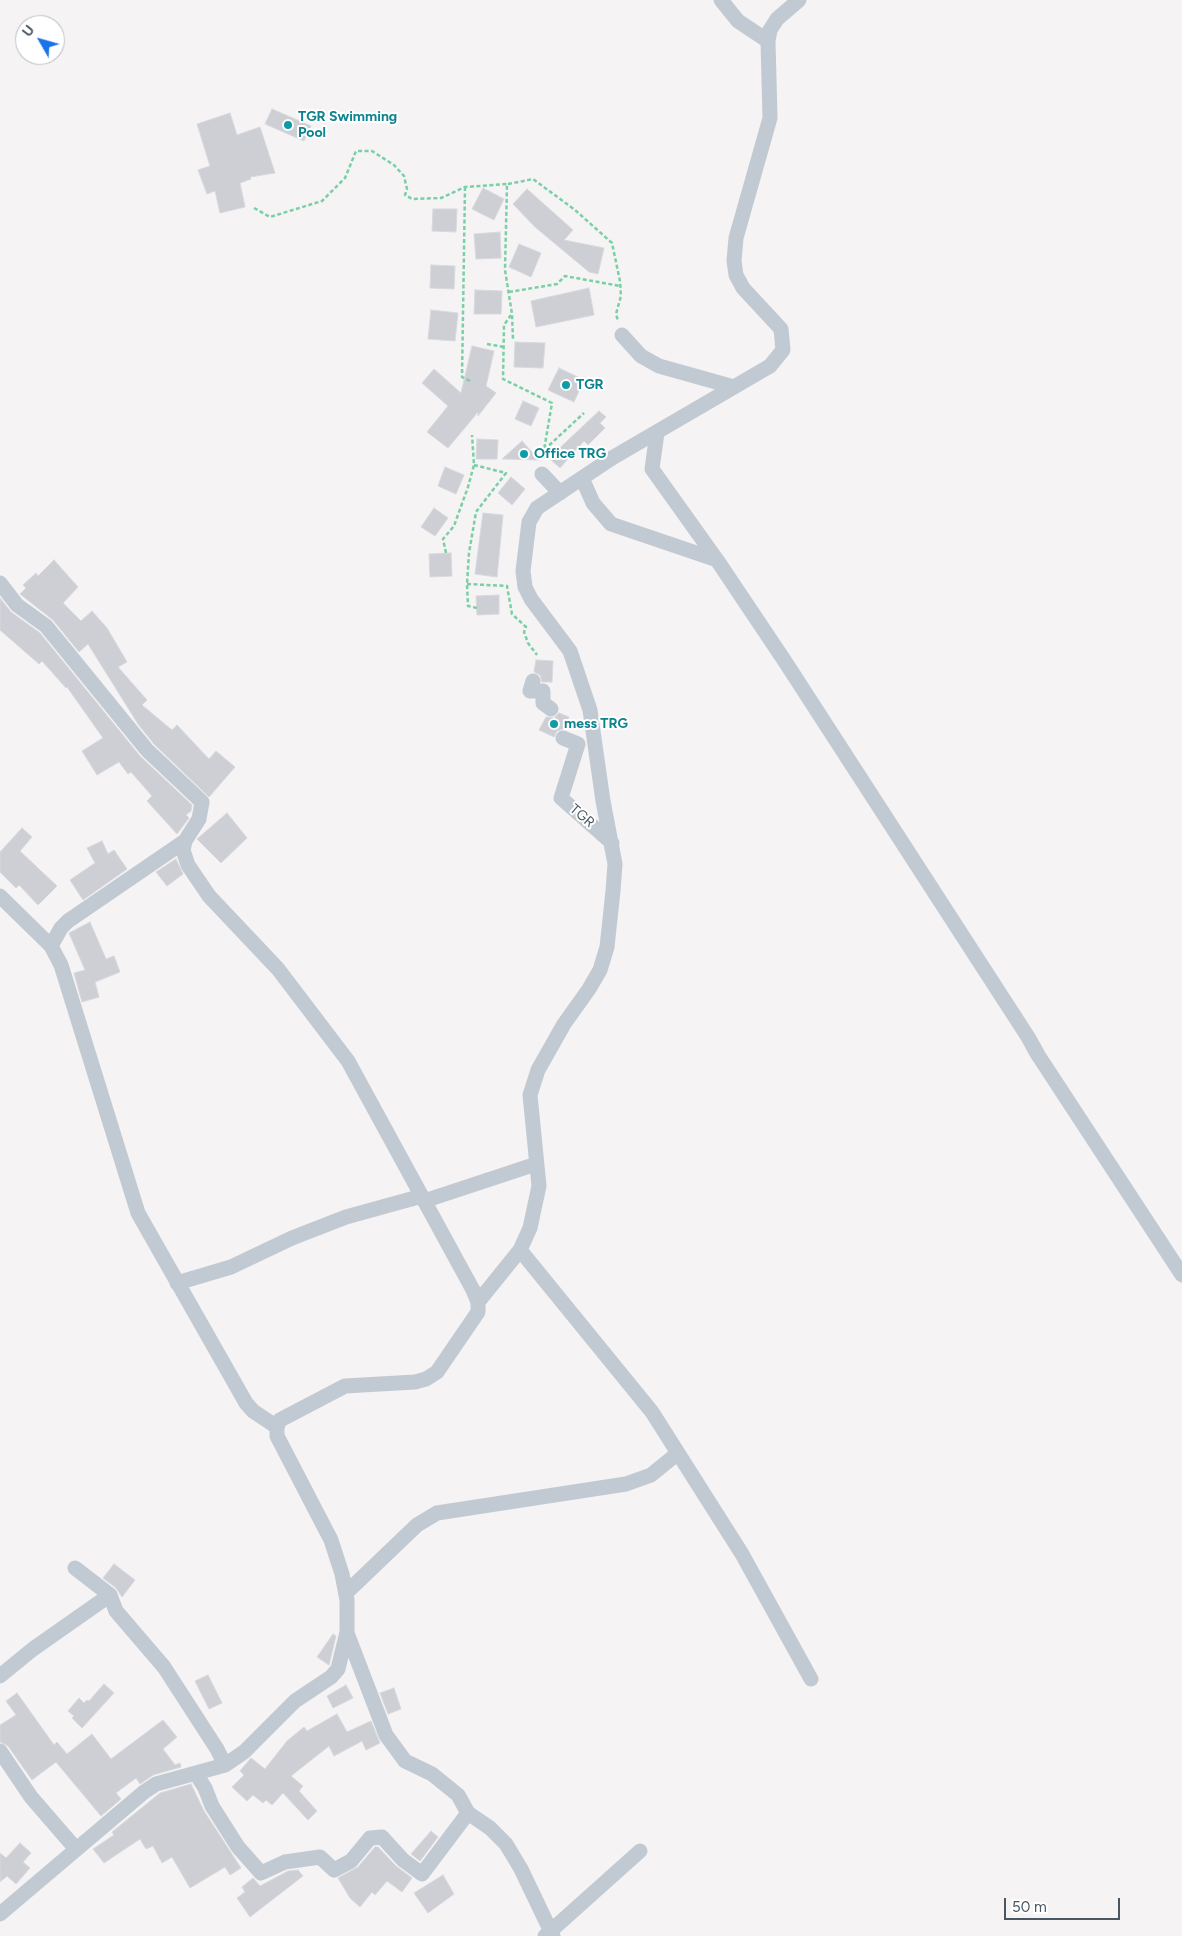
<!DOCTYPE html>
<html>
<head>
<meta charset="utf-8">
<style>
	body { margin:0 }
	#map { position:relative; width:1182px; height:1936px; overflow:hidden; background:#f5f3f3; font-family:Figtree,sans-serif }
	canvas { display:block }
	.north { position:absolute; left:15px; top:15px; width:50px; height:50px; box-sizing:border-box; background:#fff; border:1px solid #b7bbc0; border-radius:50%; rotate:308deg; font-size:14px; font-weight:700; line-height:20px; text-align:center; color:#4a5661 }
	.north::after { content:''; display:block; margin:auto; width:18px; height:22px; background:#1a73e8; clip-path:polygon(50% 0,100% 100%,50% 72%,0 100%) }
	.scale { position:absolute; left:1004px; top:1898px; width:116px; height:22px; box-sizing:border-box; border:2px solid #4a5661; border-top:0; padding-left:6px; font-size:15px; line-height:18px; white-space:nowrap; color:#4a5661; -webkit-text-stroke:4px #fff; paint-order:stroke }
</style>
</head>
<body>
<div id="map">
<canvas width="1182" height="1936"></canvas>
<div class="north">U</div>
<div class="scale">50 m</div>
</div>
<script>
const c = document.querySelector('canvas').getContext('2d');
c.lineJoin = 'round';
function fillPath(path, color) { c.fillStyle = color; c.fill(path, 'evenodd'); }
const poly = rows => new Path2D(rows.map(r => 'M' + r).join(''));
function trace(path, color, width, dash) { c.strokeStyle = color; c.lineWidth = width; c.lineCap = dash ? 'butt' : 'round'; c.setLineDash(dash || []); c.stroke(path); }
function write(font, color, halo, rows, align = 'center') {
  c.font = font + ' Figtree,sans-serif'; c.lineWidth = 4; c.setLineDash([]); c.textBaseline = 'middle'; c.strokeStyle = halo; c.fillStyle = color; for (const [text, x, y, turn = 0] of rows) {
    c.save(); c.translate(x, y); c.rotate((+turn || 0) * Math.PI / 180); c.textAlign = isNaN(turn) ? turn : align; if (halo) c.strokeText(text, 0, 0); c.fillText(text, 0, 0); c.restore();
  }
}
const building = poly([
	[272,109,311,126,304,141,265,124,272,109],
	[230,113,237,135,260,127,275,173,250,177,251,179,240,183,245,207,220,213,215,191,207,194,198,170,210,166,197,124,230,113],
	[483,188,504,199,494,220,472,209,483,188],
	[527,189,573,230,564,240,604,248,598,274,589,272,535,227,513,204,527,189],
	[433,209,457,209,456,232,432,231,433,209],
	[500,232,501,258,476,259,474,234,500,232],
	[519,244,541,253,531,277,509,267,519,244],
	[431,265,455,266,454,289,430,288,431,265],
	[589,288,594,315,536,327,531,301,589,288],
	[475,290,502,291,501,314,474,314,475,290],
	[431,310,458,313,455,341,428,339,431,310],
	[515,342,545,343,543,368,514,367,515,342],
	[472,346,494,351,486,386,496,393,478,416,478,412,448,448,427,432,448,406,422,383,434,369,461,393,472,346],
	[559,368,584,380,574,402,548,390,559,368],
	[523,401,539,408,531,426,515,419,523,401],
	[599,411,606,417,600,423,605,428,588,445,584,441,560,468,549,458,599,411],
	[477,439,498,440,497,459,476,459,477,439],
	[522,441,539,460,502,459,522,441],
	[445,467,464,475,456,494,438,486,445,467],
	[511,477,525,489,512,505,498,493,511,477],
	[434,508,448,518,435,536,421,527,434,508],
	[483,513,503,515,497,577,475,574,483,513],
	[451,553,452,576,430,577,429,554,451,553],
	[54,560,78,587,63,603,81,621,92,611,107,628,127,662,118,667,147,700,142,705,172,730,177,725,209,759,216,751,235,767,209,797,154,744,138,724,88,644,79,652,53,620,20,594,26,588,23,585,36,573,38,576,54,560],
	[499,595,499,614,477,615,476,596,499,595],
	[0,598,11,612,40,633,140,756,192,805,191,811,186,815,189,818,177,834,147,801,152,796,131,772,128,774,119,762,97,775,82,751,103,738,67,687,66,688,42,661,39,664,0,630,0,598],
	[536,660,553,661,552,682,542,682,540,675,534,672,536,660],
	[559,713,569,717,563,729,557,731,554,737,539,730,546,717,554,718,559,713],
	[227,813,247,838,221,863,197,839,227,813],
	[22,828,32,837,20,851,57,886,38,905,19,885,16,888,0,872,0,852,22,828],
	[102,841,108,854,114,850,127,869,83,900,70,880,95,863,87,848,102,841],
	[176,859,183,874,167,886,156,872,176,859],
	[90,922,106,959,114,956,120,972,95,982,99,997,82,1002,74,973,85,970,69,933,90,922],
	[114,1564,135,1580,122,1597,116,1588,103,1578,114,1564],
	[333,1634,336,1636,329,1665,317,1657,333,1634],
	[208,1675,222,1703,209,1709,195,1681,208,1675],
	[104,1684,114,1693,82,1728,72,1718,74,1716,68,1711,79,1698,84,1703,87,1700,89,1701,104,1684],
	[346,1685,353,1698,333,1708,327,1696,346,1685],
	[394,1688,401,1709,388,1714,380,1693,394,1688],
	[17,1693,54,1745,57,1742,67,1754,92,1734,111,1759,163,1720,177,1737,163,1749,175,1765,180,1763,181,1767,153,1775,140,1784,136,1778,116,1793,121,1799,101,1816,56,1762,32,1780,8,1746,0,1742,0,1725,16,1715,6,1701,17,1693],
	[337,1714,347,1732,371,1721,380,1743,366,1750,362,1741,334,1756,329,1746,291,1776,303,1786,299,1791,317,1811,308,1820,283,1793,272,1805,266,1800,263,1803,253,1795,247,1801,232,1787,244,1775,240,1771,251,1758,265,1769,287,1741,304,1727,307,1731,337,1714],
	[191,1784,204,1811,241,1868,230,1875,225,1867,190,1888,172,1857,162,1863,153,1846,146,1849,140,1839,104,1863,93,1849,114,1835,112,1832,160,1793,191,1784],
	[431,1831,438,1837,420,1861,411,1854,431,1831],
	[20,1843,31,1853,23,1862,30,1868,16,1884,7,1876,0,1882,0,1853,6,1858,20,1843],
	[375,1847,378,1847,396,1866,412,1878,402,1892,387,1881,375,1895,372,1892,360,1907,350,1898,338,1878,358,1867,375,1847],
	[298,1870,303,1876,250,1917,237,1898,245,1892,242,1887,253,1878,260,1886,288,1871,298,1870],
	[443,1875,454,1894,428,1913,414,1893,443,1875]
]);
fillPath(building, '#cdcfd5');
trace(building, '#d7d9de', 1);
trace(poly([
	[508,184,533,179,575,210,612,243,620,281,621,296,616,314,618,321],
	[465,187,462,377,470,381],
	[254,208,270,217,322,201,345,178,356,151,372,151,394,165,404,176,407,189,405,195,412,199,441,198,465,187,507,184,505,270,512,314,513,339],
	[509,292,557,284,565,276,620,286],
	[511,315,504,325,503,379,552,403,544,450,584,413],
	[487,344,504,347],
	[474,465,506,473,476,512,469,553,467,584,468,606,477,608],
	[446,553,443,539,454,526,468,487,474,465,472,435],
	[467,584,507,586,512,614,526,627,524,632,528,643,537,655]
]), '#7ad0a6', 2.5, [4, 2.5]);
trace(poly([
	[721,0,738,21,768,41],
	[622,335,641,356,659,366,734,387],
	[657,433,652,469,717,560,786,663,1028,1037,1038,1055,1182,1275],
	[542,474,560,493],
	[582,478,593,503,611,524,717,560],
	[0,583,17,605,46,626,147,750,202,802,199,819,185,841,183,850,188,865,209,896,278,969,348,1061,473,1290,478,1302,478,1312,437,1372,426,1379,415,1382,345,1386,280,1420,277,1427,277,1436,331,1540,342,1574,347,1600,347,1632,338,1669,331,1677,295,1701,244,1752,225,1765,156,1784,144,1792,0,1914],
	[533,681,530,691,543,691,543,703,551,709],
	[563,738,578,744,561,798,612,843],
	[0,896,51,946,61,965,138,1213,246,1403,253,1411,277,1427],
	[51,946,61,928,68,921,185,841],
	[424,1201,536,1164],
	[520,1250,652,1412,742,1554,811,1679],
	[177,1283,231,1267,292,1238,346,1217,422,1196],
	[478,1302,520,1250,530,1228,539,1186,530,1095,538,1070,564,1024,589,989,600,970,607,947,613,891,615,864,603,801,590,710,570,651,531,599,525,587,523,571,529,522,537,508,612,458,770,366,783,350,781,329,743,288,736,275,734,261,736,238,770,118,768,41,770,30,777,19,799,0],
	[75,1568,110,1595,116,1611,164,1667,217,1749,225,1765],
	[346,1593,417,1525,437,1513,626,1484,651,1475,678,1453],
	[347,1633,386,1735,405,1761,432,1774,458,1795,468,1813,490,1828,506,1844,521,1869,553,1936],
	[0,1676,33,1649,110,1595],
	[0,1751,31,1797,76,1849],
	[196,1774,205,1788,212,1806,238,1847,261,1873,285,1862,320,1857,334,1870,351,1861,370,1838,382,1837,403,1860,422,1874,468,1813],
	[545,1936,640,1851]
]), '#c1cad2', 15);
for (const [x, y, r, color] of [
	[288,125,5,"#0f9aa8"],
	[566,385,5,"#0f9aa8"],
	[524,454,5,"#0f9aa8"],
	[554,724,5,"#0f9aa8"]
]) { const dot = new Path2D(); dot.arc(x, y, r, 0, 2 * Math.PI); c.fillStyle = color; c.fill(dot); trace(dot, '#fff', 2); }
write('bold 14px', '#0d838f', '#fff', [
	["TGR Swimming",298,117],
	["Pool",298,133],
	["TGR",576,385],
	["Office TRG",534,454],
	["mess TRG",564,724]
], 'left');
write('14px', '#4a5661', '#fff', [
	["TGR",582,816,41]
]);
</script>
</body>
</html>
